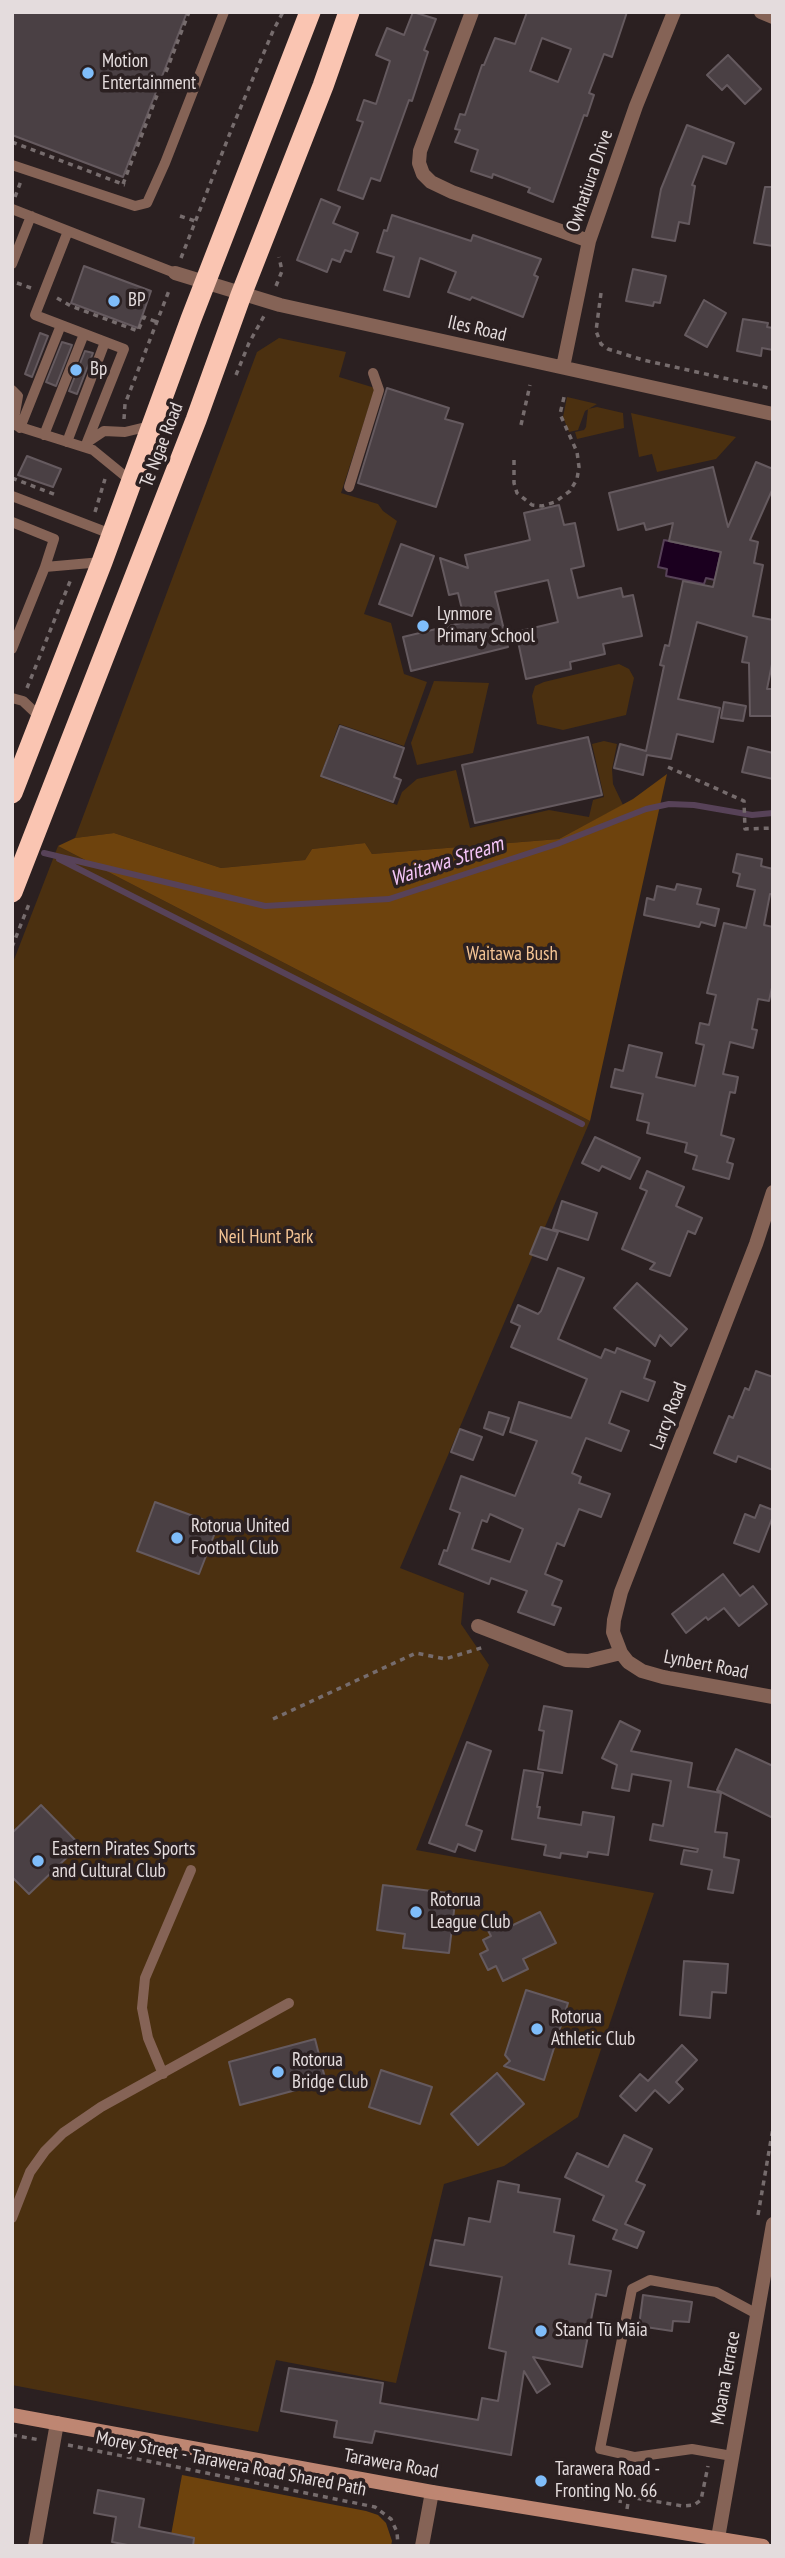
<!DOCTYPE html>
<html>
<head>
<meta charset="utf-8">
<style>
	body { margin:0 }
	#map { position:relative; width:785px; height:2558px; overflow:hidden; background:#2b2021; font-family:"PT Sans Narrow",sans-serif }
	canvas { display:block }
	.frame { position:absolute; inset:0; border:14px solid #e4dcdd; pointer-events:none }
</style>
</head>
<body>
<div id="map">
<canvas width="785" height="2558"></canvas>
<div class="frame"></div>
</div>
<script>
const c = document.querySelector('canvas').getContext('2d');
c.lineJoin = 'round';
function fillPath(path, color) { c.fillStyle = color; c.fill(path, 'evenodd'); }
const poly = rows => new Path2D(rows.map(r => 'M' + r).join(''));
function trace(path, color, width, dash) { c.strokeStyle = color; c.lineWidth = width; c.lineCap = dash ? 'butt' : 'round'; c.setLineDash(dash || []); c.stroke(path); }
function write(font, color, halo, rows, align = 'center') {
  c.font = font + ' "PT Sans Narrow",sans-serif'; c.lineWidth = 7; c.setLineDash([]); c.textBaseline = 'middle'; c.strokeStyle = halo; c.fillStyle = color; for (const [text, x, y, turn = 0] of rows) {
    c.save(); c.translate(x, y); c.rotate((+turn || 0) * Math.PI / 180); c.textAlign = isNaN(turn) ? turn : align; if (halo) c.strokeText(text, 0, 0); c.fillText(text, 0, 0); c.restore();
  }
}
fillPath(poly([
	[279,338,346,352,339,377,375,388,341,493,378,504,383,511,397,521,364,614,391,623,404,674,427,682,404,746,339,724,320,777,397,805,402,792,417,779,456,770,470,828,549,810,589,817,593,800,604,797,592,744,604,741,617,744,612,769,613,784,623,805,559,839,372,854,365,843,312,849,305,860,221,868,114,833,75,838,257,352],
	[567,397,597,404,585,411,578,430,569,432,563,417],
	[597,407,623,413,624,428,577,439,575,432,584,430,586,427,588,409],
	[631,413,736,437,716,459,657,472,652,454,639,457],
	[619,664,629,669,634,678,626,715,563,730,537,724,532,696,535,686,544,682],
	[434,681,489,683,473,753,417,765,411,743],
	[58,846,590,1121,400,1568,464,1593,461,1624,489,1665,416,1850,654,1893,578,2117,504,2166,444,2184,396,2383,276,2360,258,2432,12,2385,12,965]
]), '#4b3010');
fillPath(poly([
	[667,774,590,1121,58,846,75,838,114,833,221,868,305,860,312,849,365,843,372,854,559,839,633,799],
	[182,2475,366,2511,378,2515,386,2523,392,2541,391,2546,169,2546]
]), '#6e430d');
const water = poly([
	[664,540,721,552,715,580,706,578,704,584,666,576,667,569,658,567,664,540]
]);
fillPath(water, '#1b001f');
trace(water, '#574258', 2);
trace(poly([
	[44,853,265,906,389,899,557,844,646,809,669,804,694,805,752,815,773,813],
	[59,859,582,1124]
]), '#574258', 6);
const building = poly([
	[12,12,187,12,123,177,12,135,12,12],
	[413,12,436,19,424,50,428,52,412,101,409,100,380,181,371,178,363,199,338,190,363,122,357,120,364,100,376,104,390,61,376,55,387,28,404,35,413,12],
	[527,12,627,12,612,57,604,54,589,93,594,95,587,116,584,115,553,202,528,192,530,188,493,174,492,178,471,171,478,150,455,142,460,130,455,129,460,114,465,115,482,65,484,65,495,38,515,44,527,12],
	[542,38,571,49,558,82,530,71,542,38],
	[728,55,761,89,745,104,727,85,722,90,707,75,728,55],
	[687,125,734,143,726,164,703,156,692,185,695,186,689,224,679,222,675,241,652,237,661,189,687,125],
	[765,187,773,187,773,246,754,243,765,187],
	[321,199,340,207,333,223,358,233,351,252,345,250,340,262,332,259,327,272,297,260,321,199],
	[392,215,471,241,473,235,541,259,534,275,538,277,523,317,472,297,470,300,448,292,456,272,420,258,409,297,384,290,394,257,377,252,384,230,387,231,392,215],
	[84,266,151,291,138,328,71,303,84,266],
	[633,269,666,276,660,303,654,302,653,306,626,301,633,269],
	[704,300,726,313,707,347,685,335,704,300],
	[743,319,768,323,767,327,773,328,773,350,762,348,761,356,737,351,743,319],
	[40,333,48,336,32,377,25,374,40,333],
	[62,342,72,345,56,386,46,382,62,342],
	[85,351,93,353,77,394,69,391,85,351],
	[387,388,449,408,445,419,463,424,436,507,358,483,387,388],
	[27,456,61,469,53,487,18,475,27,456],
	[756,462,773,469,773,488,750,540,758,542,754,563,763,565,753,616,773,620,773,659,767,689,773,689,773,716,750,716,749,663,742,662,747,637,697,622,678,699,720,708,713,742,677,734,671,759,647,755,643,775,614,768,620,744,646,751,664,666,660,665,665,645,669,646,683,581,713,587,721,552,669,541,673,523,646,530,644,523,618,530,609,493,713,467,728,527,756,462],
	[559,505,564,525,575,523,584,566,571,569,578,598,621,588,623,597,633,595,642,636,603,644,605,654,570,662,571,669,526,679,516,632,558,622,548,580,495,592,508,647,411,671,403,637,465,622,458,593,449,595,440,558,468,568,465,555,530,540,524,513,559,505],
	[401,544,434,556,412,616,379,604,401,544],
	[724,702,746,706,743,721,721,718,724,702],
	[340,726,404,748,394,777,401,780,393,802,321,776,340,726],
	[588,737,602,795,475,823,462,765,588,737],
	[748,747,773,753,773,779,742,772,748,747],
	[737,854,762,859,761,866,773,869,773,894,770,894,764,925,773,927,773,983,769,1001,758,999,752,1029,757,1030,753,1048,730,1042,723,1074,738,1077,735,1093,730,1092,721,1135,734,1139,727,1162,733,1164,729,1179,693,1169,697,1156,685,1152,687,1143,647,1133,649,1123,637,1120,643,1094,611,1087,615,1069,623,1071,629,1045,662,1053,656,1077,695,1086,704,1045,696,1043,700,1023,709,1025,716,995,707,993,724,923,746,928,755,890,737,886,740,874,733,872,737,854],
	[677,884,701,889,697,904,719,909,715,926,701,922,699,927,644,915,647,898,654,900,657,886,675,890,677,884],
	[595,1137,640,1158,630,1179,602,1166,599,1171,582,1163,595,1137],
	[647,1171,684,1187,676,1206,702,1218,695,1234,688,1231,670,1276,650,1269,655,1263,622,1249,647,1191,640,1188,647,1171],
	[562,1201,597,1213,588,1240,553,1229,562,1201],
	[541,1227,558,1232,547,1260,530,1254,541,1227],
	[558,1268,584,1278,558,1339,601,1358,605,1349,615,1353,617,1348,650,1361,644,1378,655,1382,648,1401,621,1391,609,1423,629,1431,621,1451,586,1438,572,1473,581,1477,579,1483,610,1494,601,1517,579,1509,564,1546,557,1543,545,1574,562,1581,552,1605,561,1608,554,1625,518,1612,527,1591,491,1578,489,1584,439,1564,444,1550,447,1551,460,1513,450,1509,461,1476,515,1496,537,1441,510,1432,519,1402,571,1418,587,1379,511,1347,520,1326,511,1322,518,1305,538,1314,541,1311,558,1268],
	[490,1514,523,1529,510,1562,472,1549,482,1520,487,1522,490,1514],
	[637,1283,687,1329,671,1346,660,1335,655,1346,614,1308,637,1283],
	[756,1371,773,1377,773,1470,738,1456,736,1462,714,1453,729,1416,733,1418,745,1388,749,1390,756,1371],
	[489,1412,509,1418,503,1435,484,1428,489,1412],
	[460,1429,482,1437,473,1460,451,1452,460,1429],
	[155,1502,218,1525,199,1574,137,1551,155,1502],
	[760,1505,773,1510,773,1516,759,1552,734,1543,745,1514,755,1518,760,1505],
	[723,1574,740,1596,753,1586,767,1604,739,1626,724,1608,708,1620,706,1617,686,1633,672,1614,723,1574],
	[544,1706,572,1711,562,1773,538,1769,544,1731,539,1730,544,1706],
	[620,1721,640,1731,631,1751,692,1763,688,1787,721,1793,715,1832,727,1833,724,1857,739,1860,733,1893,708,1889,712,1870,681,1864,684,1850,697,1852,698,1849,650,1840,653,1824,663,1826,671,1781,632,1774,629,1791,612,1788,617,1765,602,1758,620,1721],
	[467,1742,491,1751,466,1825,482,1831,475,1851,458,1844,455,1852,429,1843,467,1742],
	[736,1749,773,1766,773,1818,717,1790,736,1749],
	[524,1770,543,1773,537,1807,540,1807,538,1818,581,1825,583,1812,614,1817,608,1855,588,1852,587,1857,561,1853,560,1858,544,1855,546,1845,512,1839,524,1770],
	[41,1805,80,1845,29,1894,12,1877,12,1833,41,1805],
	[383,1885,456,1894,449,1953,403,1948,405,1934,377,1930,383,1885],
	[540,1912,556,1943,523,1959,528,1969,503,1981,496,1966,488,1970,480,1954,488,1950,483,1940,491,1936,486,1927,505,1918,509,1927,540,1912],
	[684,1961,728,1964,726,1993,712,1992,710,2018,680,2015,684,1961],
	[526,1990,568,2003,544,2080,504,2066,510,2061,505,2055,526,1990],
	[315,2039,326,2082,240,2105,229,2062,315,2039],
	[682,2045,697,2060,676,2082,683,2089,669,2103,655,2090,636,2111,620,2096,640,2074,648,2081,682,2045],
	[381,2070,432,2087,420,2124,369,2107,381,2070],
	[497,2073,524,2104,478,2145,451,2114,497,2073],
	[624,2135,652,2149,636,2181,645,2185,625,2224,644,2232,637,2248,613,2239,617,2230,593,2220,604,2196,565,2177,577,2153,608,2167,624,2135],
	[498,2181,519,2185,518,2192,560,2199,554,2232,574,2236,569,2264,611,2271,606,2296,596,2294,582,2367,533,2357,550,2384,537,2393,524,2371,511,2455,375,2431,372,2443,334,2437,337,2421,281,2411,289,2368,383,2383,380,2403,478,2420,482,2398,498,2401,506,2352,489,2348,502,2277,430,2265,435,2240,464,2245,469,2218,490,2222,498,2181],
	[643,2295,692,2302,689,2322,673,2321,672,2331,639,2326,643,2295],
	[98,2490,144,2499,139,2527,194,2538,193,2546,133,2546,112,2542,116,2517,94,2513,98,2490]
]);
fillPath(building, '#4a4044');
trace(building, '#655a5f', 2);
trace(poly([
	[12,142,125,185],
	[123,184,189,12],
	[15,197,21,181],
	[180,216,195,221],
	[181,258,232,128,273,31,283,12],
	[17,283,31,288],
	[276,286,282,271,279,257],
	[601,293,596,331,601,344,608,349,643,360,773,389],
	[57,298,71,306,138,331,144,317,157,322],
	[236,375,249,343,264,316],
	[124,419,125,404,170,288],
	[521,425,530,385],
	[514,460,514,483,517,493,532,505,542,506,555,502,570,491,577,479,579,467,577,452,560,414,565,393],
	[12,478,56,495],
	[95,512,105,479],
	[27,688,71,579],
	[668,767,744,801,745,829,773,828],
	[12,947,29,904],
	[273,1719,416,1653,445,1659,484,1647],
	[758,2215,773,2128],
	[12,2435,40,2440],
	[68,2445,375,2507,391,2519,397,2532,398,2546],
	[583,2499,596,2491,629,2497],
	[620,2503,621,2495],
	[627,2509,629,2497,683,2506,694,2505,701,2500,708,2466]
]), '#766c6d', 3.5, [5, 5]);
trace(poly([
	[12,165,135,206,147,203,165,163,224,12],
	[12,209,175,273],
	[68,231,35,315,124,349,85,447],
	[12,264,31,216],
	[12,390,18,396,14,419,17,426,93,450,131,481],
	[20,428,61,325],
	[44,435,84,334],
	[89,441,104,431,125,432,150,426],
	[67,442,105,342],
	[349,487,379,390,373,373],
	[12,496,111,534],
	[12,522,54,539,45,567,102,562],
	[12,649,45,567],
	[12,698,23,701,41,718],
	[163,2074,148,2038,142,2008,145,1978,191,1870],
	[12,2218,30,2172,45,2151,63,2133,101,2107,289,2003],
	[732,2456,692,2449,635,2457,600,2449,632,2289,650,2280,716,2292,757,2314]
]), '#856356', 10);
trace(poly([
	[472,12,420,151,419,163,423,174,431,182,452,192,589,241],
	[761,12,773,17],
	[175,273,280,305,773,414],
	[563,367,589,241,636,106,674,12],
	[773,1192,756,1244,621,1592,614,1620,613,1632,621,1653,628,1662,642,1671,663,1677,773,1697],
	[478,1626,566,1660,588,1661,621,1653],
	[718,2538,773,2224],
	[35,2546,57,2423],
	[422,2546,432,2492]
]), '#856356', 14);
trace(poly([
	[12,2415,432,2492,763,2546]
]), '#be8672', 14);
trace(poly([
	[12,793,102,562,191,319,310,12],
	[12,892,196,420,241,295,323,86,349,12]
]), '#fac5b2', 21);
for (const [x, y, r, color] of [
	[88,73,7,"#7fbdfa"],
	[114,301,7,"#7fbdfa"],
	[76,370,7,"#7fbdfa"],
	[423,626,7,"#7fbdfa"],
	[177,1538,7,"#7fbdfa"],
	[38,1861,7,"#7fbdfa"],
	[416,1912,7,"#7fbdfa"],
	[537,2029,7,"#7fbdfa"],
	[278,2072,7,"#7fbdfa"],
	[541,2331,7,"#7fbdfa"],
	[541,2481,7,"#7fbdfa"]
]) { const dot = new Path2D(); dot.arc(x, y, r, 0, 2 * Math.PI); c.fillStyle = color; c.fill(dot); trace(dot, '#2b2021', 2.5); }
write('19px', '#e4dcdd', '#2b2021', [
	["Motion",102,62],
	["Entertainment",102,84],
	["BP",128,301],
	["Bp",90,370],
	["Lynmore",437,615],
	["Primary School",437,637],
	["Rotorua United",191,1527],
	["Football Club",191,1549],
	["Eastern Pirates Sports",52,1850],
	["and Cultural Club",52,1872],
	["Rotorua",430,1901],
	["League Club",430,1923],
	["Rotorua",551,2018],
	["Athletic Club",551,2040],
	["Rotorua",292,2061],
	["Bridge Club",292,2083],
	["Stand Tū Māia",555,2331],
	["Tarawera Road -",555,2470],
	["Fronting No. 66",555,2492]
], 'left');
write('19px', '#e4dcdd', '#2b2021', [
	["Owhatiura Drive",590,181,-71],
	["Iles Road",477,329,13],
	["Te Ngae Road",162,445,-69],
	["Larcy Road",669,1416,-69],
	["Lynbert Road",706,1665,11],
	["Moana Terrace",726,2378,-80],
	["Morey Street - Tarawera Road Shared Path",231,2464,11],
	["Tarawera Road",391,2464,10]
]);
write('19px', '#f4c494', '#2b2021', [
	["Waitawa Bush",512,955],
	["Neil Hunt Park",266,1238]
]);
write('italic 21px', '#f4c5f7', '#2b2021', [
	["Waitawa Stream",447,862,-18]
]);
</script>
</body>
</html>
